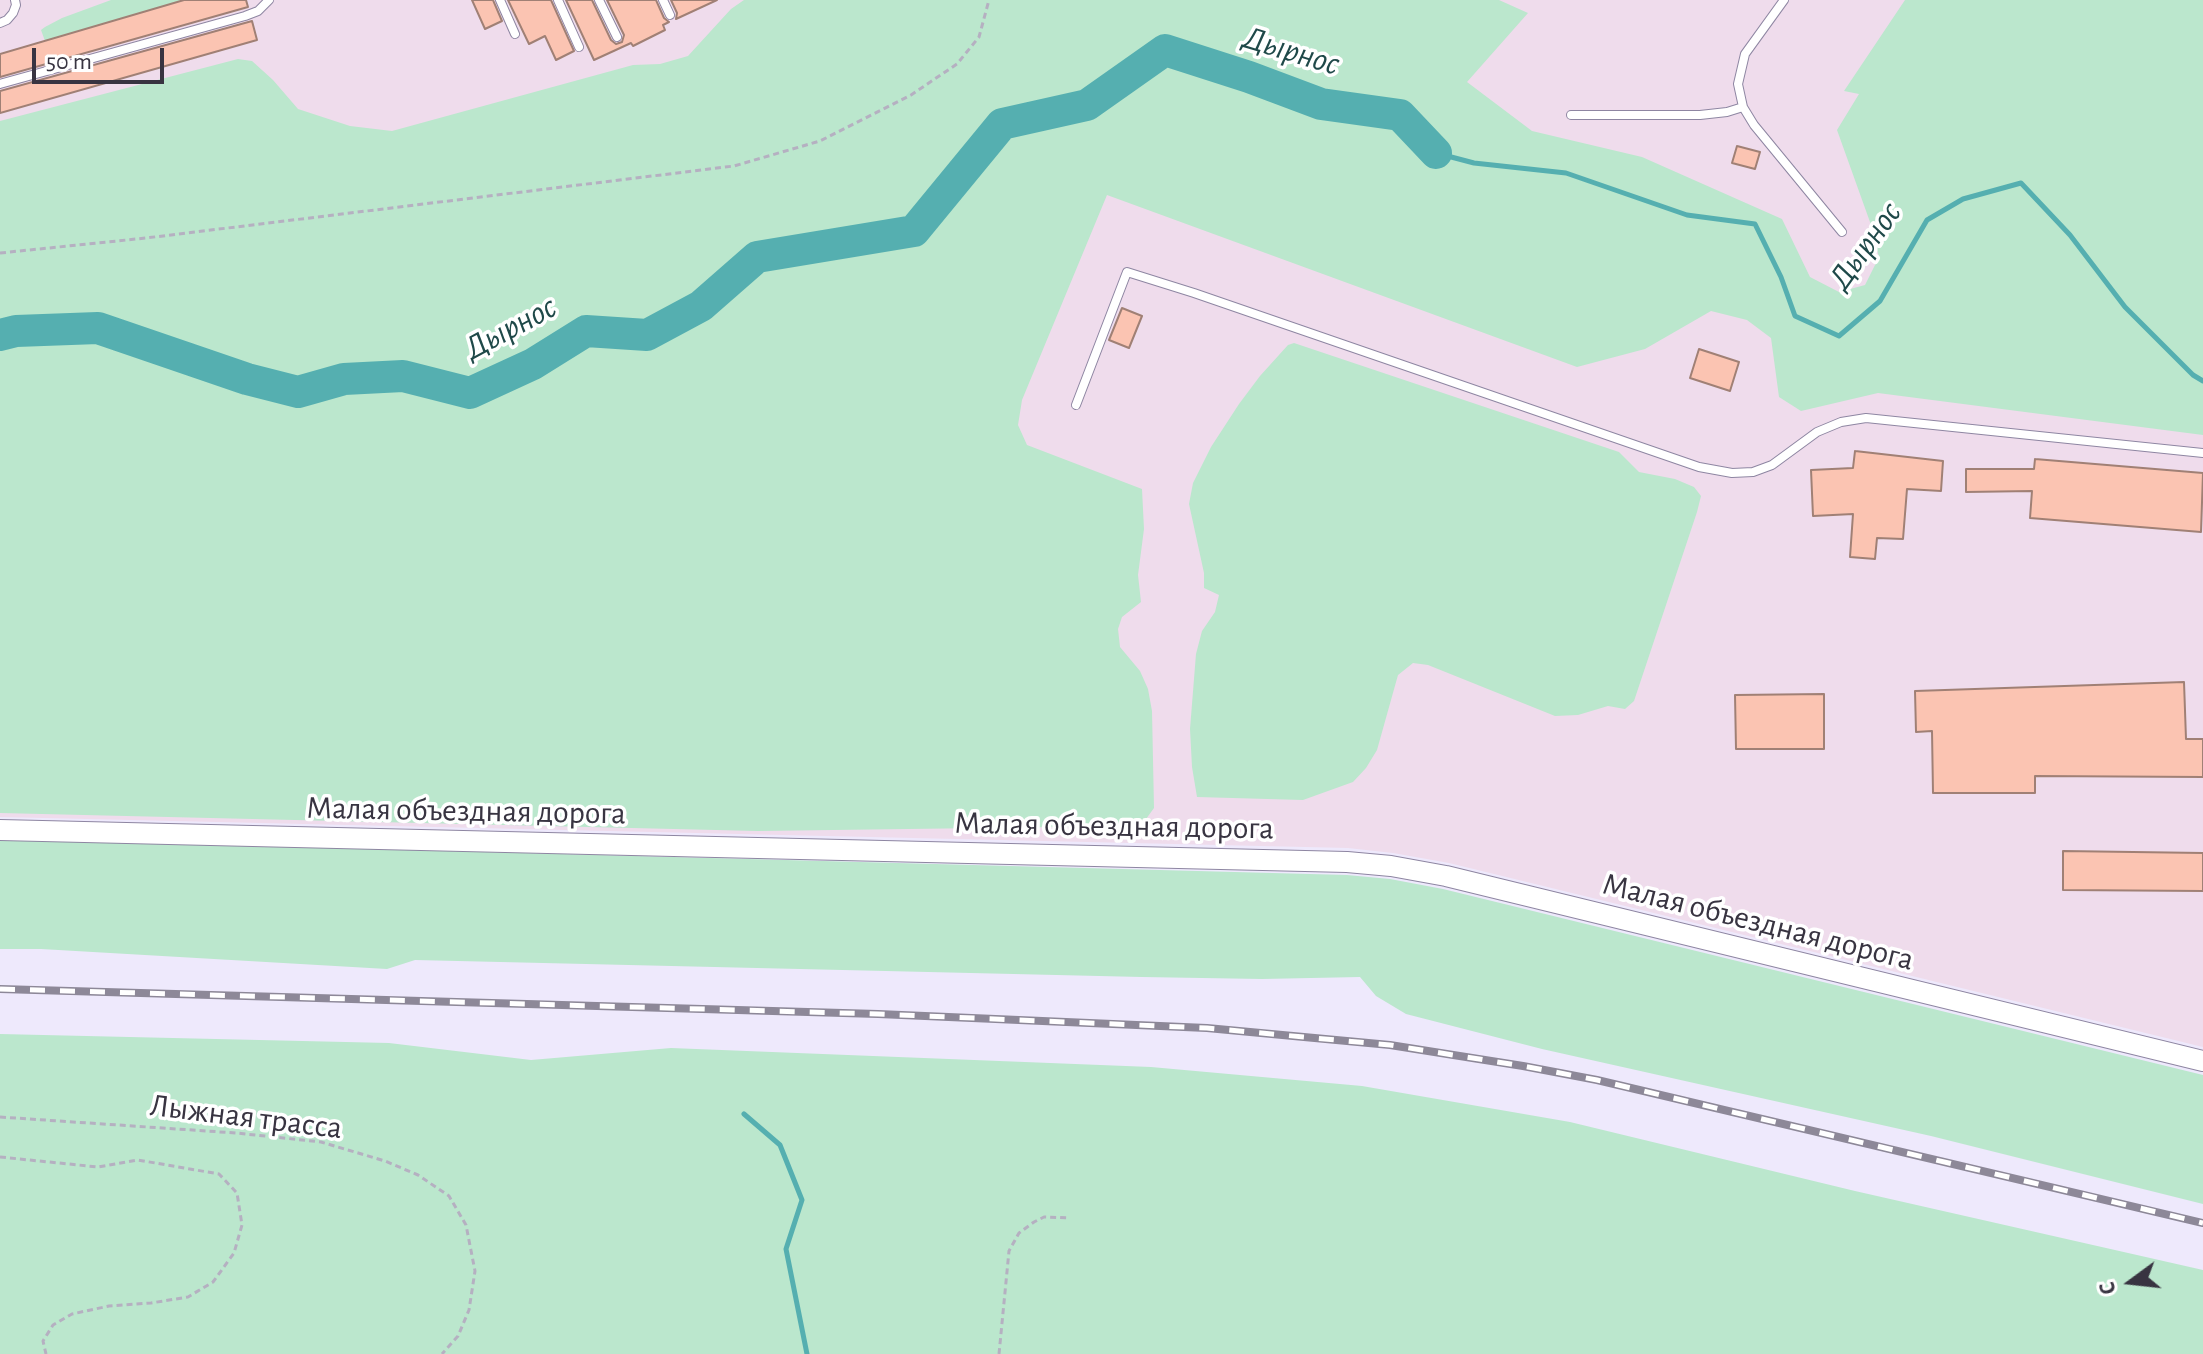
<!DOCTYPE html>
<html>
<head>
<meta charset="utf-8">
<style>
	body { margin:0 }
	#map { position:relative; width:2203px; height:1354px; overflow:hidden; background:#eee9fc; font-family:"Alegreya Sans",sans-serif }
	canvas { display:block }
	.north { position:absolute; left:2091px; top:1242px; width:80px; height:80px; -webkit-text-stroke:6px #fff; paint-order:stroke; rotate:255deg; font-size:22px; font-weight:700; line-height:32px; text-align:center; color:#383441 }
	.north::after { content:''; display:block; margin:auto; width:28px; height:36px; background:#383441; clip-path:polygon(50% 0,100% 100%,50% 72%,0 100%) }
	.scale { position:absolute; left:32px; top:48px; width:132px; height:36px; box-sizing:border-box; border:4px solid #383441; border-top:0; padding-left:10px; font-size:24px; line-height:28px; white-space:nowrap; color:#383441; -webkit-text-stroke:6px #fff; paint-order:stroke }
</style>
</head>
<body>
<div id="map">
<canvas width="2203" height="1354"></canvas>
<div class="north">С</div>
<div class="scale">50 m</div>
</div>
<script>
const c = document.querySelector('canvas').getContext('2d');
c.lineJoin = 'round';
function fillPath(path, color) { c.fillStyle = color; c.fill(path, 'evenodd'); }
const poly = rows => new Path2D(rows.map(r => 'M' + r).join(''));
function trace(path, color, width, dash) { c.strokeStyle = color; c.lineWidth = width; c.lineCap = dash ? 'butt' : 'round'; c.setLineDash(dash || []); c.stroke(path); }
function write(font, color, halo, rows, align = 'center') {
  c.font = font + ' "Alegreya Sans",sans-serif'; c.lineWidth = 7; c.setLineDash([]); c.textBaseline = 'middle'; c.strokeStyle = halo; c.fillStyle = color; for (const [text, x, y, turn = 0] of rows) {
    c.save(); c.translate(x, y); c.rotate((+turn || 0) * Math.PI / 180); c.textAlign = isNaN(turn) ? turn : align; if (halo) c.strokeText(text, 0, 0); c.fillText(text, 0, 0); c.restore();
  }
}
fillPath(poly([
	[0,0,2203,0,2203,1047,1449,863,1393,853,1348,848,0,817]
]), '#efdcec');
fillPath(poly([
	[111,0,184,0,45,41,41,30,45,27,62,18],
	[744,0,1499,0,1528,13,1467,82,1532,131,1642,157,1782,219,1810,277,1839,292,1865,285,1879,257,1870,222,1837,130,1859,94,1844,91,1905,0,2203,0,2203,435,1878,393,1801,411,1779,397,1771,338,1747,320,1711,311,1645,349,1577,367,1107,195,1022,400,1018,425,1027,445,1142,489,1144,529,1138,575,1141,602,1122,617,1118,629,1120,647,1140,671,1148,689,1152,711,1154,808,1146,819,1133,826,758,831,0,813,0,121,238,59,252,61,273,80,298,109,350,126,392,131,633,65,660,64,688,56,731,9],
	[1294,343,1619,452,1639,472,1675,479,1694,487,1701,496,1697,512,1634,701,1625,709,1608,706,1578,715,1555,716,1428,665,1413,663,1398,675,1377,750,1366,768,1353,782,1303,800,1197,797,1192,767,1190,729,1196,654,1202,631,1215,612,1219,595,1204,588,1204,573,1189,504,1193,483,1211,447,1239,404,1260,376,1288,345],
	[0,839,1347,875,1390,879,1443,889,2203,1075,2203,1204,1931,1136,1542,1049,1406,1014,1376,996,1360,977,1262,979,1142,977,415,960,387,969,41,949,0,949],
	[0,1034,389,1043,531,1060,671,1048,1151,1067,1362,1086,1570,1122,1855,1191,2203,1270,2203,1354,0,1354]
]), '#bbe7cd');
trace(poly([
	[1436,153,1474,163,1566,173,1687,215,1755,224,1781,277,1795,316,1839,336,1880,301,1927,220,1963,199,2021,183,2070,235,2125,307,2193,375,2203,381],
	[744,1114,780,1145,802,1200,786,1249,807,1354]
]), '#55afb0', 5);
trace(poly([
	[0,335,16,331,98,328,247,379,298,392,344,379,403,376,470,393,533,364,586,331,647,335,701,306,757,257,914,231,1002,124,1087,105,1165,50,1249,77,1321,104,1400,115,1436,153]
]), '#55afb0', 32);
const building = poly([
	[184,0,246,0,248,7,0,77,0,54,184,0],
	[472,0,493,0,502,21,485,29,472,0],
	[508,0,551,0,574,51,556,60,545,36,529,44,508,0],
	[566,0,592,0,611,40,616,44,622,42,624,35,607,0,656,0,664,18,669,22,663,25,665,30,633,46,631,43,594,60,566,0],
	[671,0,717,0,676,19,677,13,671,0],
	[252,21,257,40,0,113,0,91,252,21],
	[1737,146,1760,152,1755,169,1732,163,1737,146],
	[1122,308,1142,316,1129,348,1109,340,1122,308],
	[1699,349,1739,362,1730,391,1690,378,1699,349],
	[1855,451,1943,461,1941,491,1907,489,1903,539,1877,538,1875,559,1850,557,1853,514,1813,516,1811,470,1853,468,1855,451],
	[2035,459,2203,473,2201,532,2030,518,2032,491,1966,492,1966,469,2034,469,2035,459],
	[2184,682,2186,739,2203,739,2203,777,2035,776,2035,793,1933,793,1932,731,1916,732,1915,691,2184,682],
	[1824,694,1824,749,1736,749,1735,695,1824,694],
	[2063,851,2203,853,2203,891,2063,890,2063,851]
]);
fillPath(building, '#fbc4b2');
trace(building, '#a08075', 2);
const service = poly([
	[500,0,515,34],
	[558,0,579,47],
	[599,0,617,37],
	[663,0,670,15],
	[1784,0,1745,54,1738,84,1743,107,1754,125,1842,232],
	[0,23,7,20,13,13,16,5,15,0],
	[0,84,245,16,258,11,269,0],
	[1571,115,1700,115,1727,112,1743,107],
	[1076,405,1127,272,1194,293,1699,467,1732,473,1753,472,1772,465,1817,432,1841,422,1866,418,2203,453]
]);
const tertiary = poly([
	[0,830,1347,862,1391,866,1446,876,2203,1061]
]);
trace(service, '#8e86a2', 10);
trace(tertiary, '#8e86a2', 22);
trace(poly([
	[0,253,146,238,734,166,820,141,911,95,957,64,979,37,989,0],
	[0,1117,236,1133,321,1142,385,1161,418,1175,449,1196,466,1225,475,1271,469,1310,458,1336,442,1354],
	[0,1157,98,1167,138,1160,219,1174,237,1193,242,1225,234,1253,213,1282,188,1297,151,1303,109,1306,72,1314,53,1325,43,1341,46,1354],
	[999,1354,1009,1251,1019,1233,1034,1222,1044,1217,1070,1218]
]), '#b5b0c1', 3, [6, 4]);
trace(service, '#fff', 8);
trace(tertiary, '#fff', 20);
const rail = poly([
	[0,989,878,1014,1207,1028,1390,1045,1523,1066,1597,1080,2203,1223]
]);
trace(rail, '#8d8898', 8);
trace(rail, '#fff', 5, [15]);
write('32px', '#383441', '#fff', [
	["Малая объездная дорога",466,811,1],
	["Малая объездная дорога",1114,826,1],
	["Малая объездная дорога",1758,922,14],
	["Лыжная трасса",246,1117,7]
]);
write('italic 34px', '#1f4949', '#fff', [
	["Дырнос",1291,51,17],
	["Дырнос",1865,246,-54],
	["Дырнос",510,328,-28]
]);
</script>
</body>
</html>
